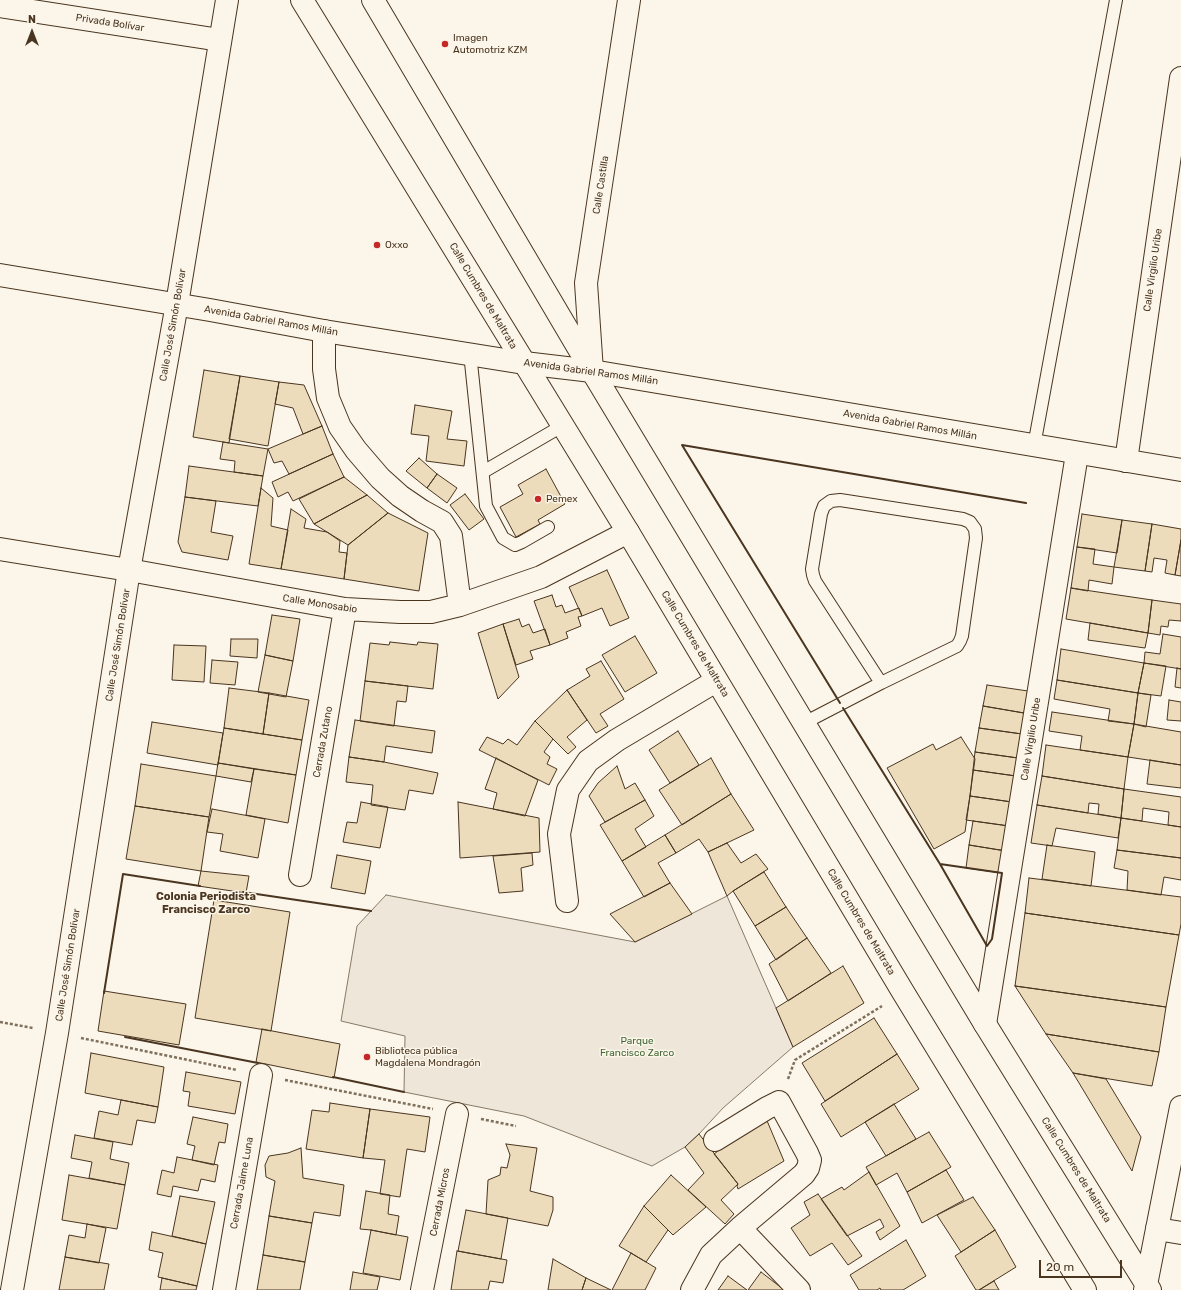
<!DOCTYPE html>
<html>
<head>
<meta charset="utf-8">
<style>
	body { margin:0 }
	#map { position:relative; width:1181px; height:1290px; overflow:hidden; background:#fbf6e9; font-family:Rubik,sans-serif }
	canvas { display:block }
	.north { position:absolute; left:12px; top:12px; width:40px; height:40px; -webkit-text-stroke:3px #fbf6e9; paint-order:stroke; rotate:0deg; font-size:11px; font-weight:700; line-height:16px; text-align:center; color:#4a3520 }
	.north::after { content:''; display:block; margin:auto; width:14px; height:18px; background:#4a3520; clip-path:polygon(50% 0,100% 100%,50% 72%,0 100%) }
	.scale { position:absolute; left:1039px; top:1260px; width:83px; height:18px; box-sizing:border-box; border:2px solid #4a3520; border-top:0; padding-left:5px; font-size:12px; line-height:14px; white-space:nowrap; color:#4a3520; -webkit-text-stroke:3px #fbf6e9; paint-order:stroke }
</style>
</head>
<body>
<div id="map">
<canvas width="1181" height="1290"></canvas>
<div class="north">N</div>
<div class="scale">20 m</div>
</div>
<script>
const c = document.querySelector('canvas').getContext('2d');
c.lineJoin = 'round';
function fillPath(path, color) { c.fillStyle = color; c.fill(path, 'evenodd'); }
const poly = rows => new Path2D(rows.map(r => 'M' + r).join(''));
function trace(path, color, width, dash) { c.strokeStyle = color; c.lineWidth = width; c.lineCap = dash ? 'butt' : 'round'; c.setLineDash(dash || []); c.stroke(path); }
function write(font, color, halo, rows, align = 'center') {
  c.font = font + ' Rubik,sans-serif'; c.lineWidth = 3; c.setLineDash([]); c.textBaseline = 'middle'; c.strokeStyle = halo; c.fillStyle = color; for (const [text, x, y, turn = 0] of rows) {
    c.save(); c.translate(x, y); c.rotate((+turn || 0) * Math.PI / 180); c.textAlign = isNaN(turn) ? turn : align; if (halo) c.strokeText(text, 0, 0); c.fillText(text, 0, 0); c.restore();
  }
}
const green = poly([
	[386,895,635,942,727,896,793,1047,723,1108,699,1134,685,1147,652,1166,524,1116,404,1092,405,1036,341,1021,357,926,386,895]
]);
fillPath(green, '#ede6d9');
trace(green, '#887966', 1);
const building = poly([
	[204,370,240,376,229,443,193,437,204,370],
	[240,376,279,382,268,446,229,439,240,376],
	[279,382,304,385,322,426,303,434,293,408,275,404,279,382],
	[415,405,452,411,447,439,467,441,464,466,426,461,429,436,411,434,415,405],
	[322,426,333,454,289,474,282,461,274,463,268,449,322,426],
	[223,442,268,449,263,476,234,472,235,461,220,459,223,442],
	[333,454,344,477,293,501,288,492,278,497,272,482,333,454],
	[419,458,437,474,427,488,406,471,419,458],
	[189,466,263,476,258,506,185,497,189,466],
	[546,469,565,504,538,520,540,524,516,537,500,507,523,494,518,485,546,469],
	[437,474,457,488,447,503,427,488,437,474],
	[344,477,367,495,314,524,299,499,344,477],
	[261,488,273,498,271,526,288,530,281,569,249,564,261,488],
	[465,494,484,519,469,530,450,505,465,494],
	[367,495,388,513,348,545,314,524,367,495],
	[185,497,216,501,211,532,233,536,228,560,182,552,178,542,185,497],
	[291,509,306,519,304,528,327,532,340,541,339,552,347,553,344,579,281,569,291,509],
	[388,513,428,533,419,591,344,579,348,545,388,513],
	[1082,514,1122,520,1117,553,1077,547,1082,514],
	[1122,520,1152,524,1145,571,1114,567,1122,520],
	[1152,524,1181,529,1181,540,1175,575,1165,573,1167,560,1154,558,1152,572,1145,571,1152,524],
	[1181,540,1181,576,1175,575,1181,540],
	[1077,547,1095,549,1093,564,1114,567,1112,584,1089,580,1088,591,1071,588,1077,547],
	[607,570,629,618,610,626,602,608,582,616,569,587,607,570],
	[1071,588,1152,600,1148,633,1066,619,1071,588],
	[552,595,556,607,562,605,565,613,579,608,582,616,578,617,581,626,566,632,568,638,550,645,534,601,552,595],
	[1152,600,1181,604,1181,621,1169,620,1168,627,1161,626,1160,635,1148,633,1152,600],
	[272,615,300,619,293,661,265,655,272,615],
	[519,619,522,627,529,624,533,633,545,629,550,645,530,651,533,659,516,665,503,624,519,619],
	[1090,623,1148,633,1145,648,1088,640,1090,623],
	[503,624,519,677,498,699,478,633,503,624],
	[1163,634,1181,637,1181,669,1144,663,1145,652,1160,654,1163,634],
	[635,636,657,673,625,692,602,655,635,636],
	[231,639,258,639,257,658,230,656,231,639],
	[390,642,417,645,418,642,438,644,433,689,365,681,370,643,389,645,390,642],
	[174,645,206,646,204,682,172,680,174,645],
	[1061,649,1144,663,1138,693,1057,680,1061,649],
	[265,655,293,661,286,697,258,692,265,655],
	[212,660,238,662,235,685,210,683,212,660],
	[601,661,624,699,600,714,608,726,596,733,567,690,590,676,586,669,601,661],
	[1144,663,1166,666,1161,696,1138,693,1144,663],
	[1177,668,1181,669,1181,688,1175,687,1177,668],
	[1057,680,1138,693,1134,724,1108,721,1110,709,1054,699,1057,680],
	[365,681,408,686,406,702,397,701,394,726,360,721,365,681],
	[987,685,1028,691,1024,713,983,706,987,685],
	[229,688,269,693,263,734,224,728,229,688],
	[567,690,587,720,567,737,576,747,568,754,535,721,567,690],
	[269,693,309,700,302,740,263,734,269,693],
	[1138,693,1151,695,1146,727,1134,724,1138,693],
	[1169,700,1181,702,1181,721,1167,720,1169,700],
	[983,706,1024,713,1022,734,979,728,983,706],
	[1052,712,1134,724,1128,757,1080,750,1082,736,1049,731,1052,712],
	[355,720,435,731,432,753,386,746,384,762,349,757,355,720],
	[535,721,553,739,544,752,550,757,547,764,557,769,549,785,479,750,487,737,503,744,508,739,517,745,535,721],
	[152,722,223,733,218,765,147,753,152,722],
	[1134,724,1181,732,1181,765,1128,757,1134,724],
	[224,728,302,740,296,775,218,763,224,728],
	[979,728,1022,734,1018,758,975,752,979,728],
	[678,731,699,765,670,783,649,750,678,731],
	[961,737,975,759,965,832,934,849,887,768,933,744,936,750,961,737],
	[1046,745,1128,757,1124,789,1042,776,1046,745],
	[975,752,1018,758,1016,776,973,770,975,752],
	[349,757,384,762,438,773,433,794,409,790,405,810,371,805,373,785,346,782,349,757],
	[496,758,538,780,525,816,493,809,497,793,485,789,496,758],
	[711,758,731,794,682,825,659,790,711,758],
	[1150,760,1181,765,1181,788,1147,784,1150,760],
	[218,763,254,769,251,782,216,776,218,763],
	[141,764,216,776,209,817,135,806,141,764],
	[617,766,625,789,635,783,645,800,605,822,589,796,598,783,617,766],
	[254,769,296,775,288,823,246,815,254,769],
	[973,770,1016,776,1012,802,970,796,973,770],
	[1042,776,1124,789,1121,818,1098,814,1099,804,1089,803,1088,813,1037,805,1042,776],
	[1124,789,1181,797,1181,827,1168,825,1169,812,1143,808,1142,821,1121,818,1124,789],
	[731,794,754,830,708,852,699,839,676,853,665,835,731,794],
	[970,796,1012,802,1009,826,966,820,970,796],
	[645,800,654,816,635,829,646,847,622,861,600,825,645,800],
	[361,802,388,807,380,848,343,842,347,822,357,823,361,802],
	[458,802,539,818,540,852,460,858,458,802],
	[1037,805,1121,818,1118,838,1056,828,1052,846,1031,843,1037,805],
	[135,806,209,817,201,871,126,859,135,806],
	[212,809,265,819,258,858,220,851,223,834,207,832,212,809],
	[1121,818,1181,827,1181,858,1117,850,1121,818],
	[973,821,1009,826,1006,851,969,845,973,821],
	[665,835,676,853,658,863,670,883,644,897,622,861,665,835],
	[727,843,741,863,756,854,768,869,733,891,727,896,708,852,727,843],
	[969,845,1006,851,1002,873,966,868,969,845],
	[1047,845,1095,852,1091,886,1042,879,1047,845],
	[1117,850,1181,858,1181,880,1164,877,1161,895,1127,890,1128,871,1114,868,1117,850],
	[532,853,533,865,521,868,523,891,499,893,493,856,532,853],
	[337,855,371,861,365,894,331,888,337,855],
	[201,871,249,876,246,893,198,886,201,871],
	[764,872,786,907,755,926,733,891,764,872],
	[1029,878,1181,897,1181,924,1179,935,1025,913,1029,878],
	[670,883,692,914,635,942,610,914,670,883],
	[214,900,290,912,271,1031,195,1018,214,900],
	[786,907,807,938,776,960,755,926,786,907],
	[1025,913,1179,935,1166,1007,1015,986,1025,913],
	[807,938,831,973,788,1001,769,964,807,938],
	[843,966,864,1003,793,1047,776,1008,843,966],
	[1015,986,1166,1007,1159,1052,1046,1034,1015,986],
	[104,991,186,1004,179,1045,98,1031,104,991],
	[874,1018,897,1054,825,1101,802,1063,874,1018],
	[262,1029,340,1044,334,1078,256,1062,262,1029],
	[1046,1034,1159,1052,1152,1086,1073,1073,1046,1034],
	[91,1053,164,1067,158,1107,85,1093,91,1053],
	[897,1054,919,1089,841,1137,821,1104,897,1054],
	[186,1072,241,1082,235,1114,188,1106,190,1092,183,1091,186,1072],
	[1073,1073,1106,1079,1141,1137,1132,1171,1073,1073],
	[121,1100,158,1107,155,1123,137,1120,132,1145,94,1138,99,1111,118,1115,121,1100],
	[330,1103,370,1109,363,1158,306,1149,312,1110,329,1112,330,1103],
	[894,1104,916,1139,886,1156,865,1122,894,1104],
	[370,1109,430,1117,425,1152,407,1149,400,1197,380,1194,385,1160,363,1158,370,1109],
	[765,1116,784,1161,738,1189,737,1186,738,1184,714,1154,765,1116],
	[193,1117,228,1124,225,1143,219,1142,214,1165,192,1160,195,1146,187,1144,193,1117],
	[929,1132,951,1167,907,1192,897,1173,876,1185,866,1167,929,1132],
	[699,1134,738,1184,721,1200,734,1214,725,1224,688,1190,704,1173,685,1147,699,1134],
	[75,1135,113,1142,110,1159,129,1163,125,1185,89,1178,92,1162,71,1158,75,1135],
	[506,1144,537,1148,530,1191,553,1197,553,1210,548,1226,486,1214,488,1180,500,1175,501,1167,507,1168,510,1155,506,1144],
	[301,1148,303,1178,344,1185,340,1216,314,1212,312,1223,269,1216,275,1181,266,1177,265,1165,269,1156,288,1153,301,1148],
	[177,1157,218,1165,215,1182,201,1179,198,1191,173,1186,171,1197,157,1194,162,1170,174,1173,177,1157],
	[946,1170,964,1200,922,1223,907,1192,946,1170],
	[869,1172,900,1226,880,1240,876,1232,884,1227,880,1219,847,1236,821,1199,842,1187,844,1190,869,1172],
	[69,1175,125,1185,117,1229,62,1220,69,1175],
	[671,1175,706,1207,673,1235,644,1206,671,1175],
	[366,1191,390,1195,388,1214,399,1216,396,1235,371,1230,360,1229,366,1191],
	[818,1194,862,1256,848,1265,832,1243,810,1256,791,1228,810,1215,804,1202,818,1194],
	[180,1196,215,1202,206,1244,172,1236,180,1196],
	[973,1197,995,1230,961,1252,937,1215,973,1197],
	[644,1206,668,1230,646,1262,619,1246,644,1206],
	[466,1210,508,1218,501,1259,458,1251,466,1210],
	[269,1216,312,1223,305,1262,263,1255,269,1216],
	[87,1224,106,1228,99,1263,65,1257,69,1235,85,1238,87,1224],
	[371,1230,408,1237,400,1280,363,1273,371,1230],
	[995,1230,1016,1267,979,1290,976,1290,955,1256,995,1230],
	[152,1232,206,1244,197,1286,158,1277,163,1253,149,1250,152,1232],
	[906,1240,926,1276,903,1290,881,1290,880,1288,877,1290,859,1290,850,1275,906,1240],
	[457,1251,507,1260,503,1283,490,1281,488,1290,451,1290,457,1251],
	[631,1253,656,1268,645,1290,612,1290,631,1253],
	[263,1255,305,1262,300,1290,257,1290,263,1255],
	[65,1257,109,1264,104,1290,59,1290,65,1257],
	[553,1259,586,1278,582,1290,548,1290,553,1259],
	[353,1272,380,1277,377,1290,350,1290,353,1272],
	[761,1272,783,1289,782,1290,748,1290,761,1272],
	[728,1276,747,1290,718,1290,728,1276],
	[162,1278,197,1286,196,1290,160,1290,162,1278],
	[586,1278,611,1290,582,1290,586,1278],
	[994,1281,999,1290,979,1290,994,1281]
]);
fillPath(building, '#ecdcbc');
trace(building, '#4a3520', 1);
const lane = poly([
	[470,353,486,506,503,538,515,545,522,542,548,527],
	[1034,446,1116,0],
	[483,472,562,426],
	[804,723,881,683,957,646,960,641,962,636,976,538,975,529,970,522,963,519,840,500,831,501,824,506,821,514,812,569,813,575,815,581,881,683]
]);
const street = poly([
	[0,6,220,40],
	[324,331,324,369,328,398,340,427,356,450,380,478,400,496,422,511,442,522,451,536,460,605],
	[592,371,586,283,629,0],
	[1126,461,1181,78],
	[0,549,129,570,345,609,400,612,431,612,460,605,541,577,628,532],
	[300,875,345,609],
	[567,901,559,834,568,790,588,761,617,740,716,681],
	[985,1024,1077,454],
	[740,1228,799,1290],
	[1157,1229,1181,1233],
	[224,1290,261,1075],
	[422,1290,457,1114],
	[692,1290,711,1255,740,1228,804,1174,808,1168,810,1160,807,1153,779,1102,767,1108,715,1140]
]);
const secondary = poly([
	[302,0,628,532,903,992,1085,1290],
	[373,0,592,371,985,1024,1150,1290],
	[12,1290,57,1033,129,570,177,304,227,0],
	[1145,1290,1181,1107]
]);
const primary = poly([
	[0,275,210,310,324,331,524,363,592,371,1181,470]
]);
trace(lane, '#4a3520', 14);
trace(street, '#4a3520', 24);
trace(secondary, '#4a3520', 24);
trace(primary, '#4a3520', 24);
trace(poly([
	[0,1022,33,1028],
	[81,1038,237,1070],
	[788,1079,795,1060,882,1006],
	[285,1080,433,1109],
	[481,1119,516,1126]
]), '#7f6f5c', 2.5, [3, 2]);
trace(lane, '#fbf6e9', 12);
trace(street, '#fbf6e9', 22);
trace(secondary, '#fbf6e9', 22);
trace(primary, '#fbf6e9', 22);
trace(poly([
	[840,703,682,445,1026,503],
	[843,708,940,864],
	[940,864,1002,873,992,939,987,946,940,864],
	[243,892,371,911],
	[104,993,123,874,200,886],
	[125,1037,258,1063],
	[333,1077,404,1092]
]), '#4a3520', 2);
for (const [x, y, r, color] of [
	[445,44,4,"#c62828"],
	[377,245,4,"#c62828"],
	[538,499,4,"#c62828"],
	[367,1057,4,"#c62828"]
]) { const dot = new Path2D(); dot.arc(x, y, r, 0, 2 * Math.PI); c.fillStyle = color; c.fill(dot); trace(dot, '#fbf6e9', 1.5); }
write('10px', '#4a3520', '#fbf6e9', [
	["Privada Bolívar",110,23,9],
	["Calle Castilla",601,185,-81],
	["Calle Virgilio Uribe",1153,270,-82],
	["Calle Cumbres de Maltrata",483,296,59],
	["Avenida Gabriel Ramos Millán",271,321,10],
	["Calle José Simón Bolívar",173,325,-80],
	["Avenida Gabriel Ramos Millán",591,372,8],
	["Avenida Gabriel Ramos Millán",910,425,10],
	["Calle Monosabio",320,604,9],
	["Calle Cumbres de Maltrata",695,644,59],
	["Calle José Simón Bolívar",118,645,-81],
	["Calle Virgilio Uribe",1031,739,-81],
	["Cerrada Zutano",323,742,-80],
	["Calle Cumbres de Maltrata",861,922,59],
	["Calle José Simón Bolívar",68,965,-81],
	["Calle Cumbres de Maltrata",1076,1170,58],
	["Cerrada Jaime Luna",242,1183,-80],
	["Cerrada Micros",440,1202,-79]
]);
write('10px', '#4a3520', '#fbf6e9', [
	["Imagen",453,38],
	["Automotriz KZM",453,50],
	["Oxxo",385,245],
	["Pemex",546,499],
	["Biblioteca pública",375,1051],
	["Magdalena Mondragón",375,1063]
], 'left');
write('10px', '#436837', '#fbf6e9', [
	["Parque",637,1041],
	["Francisco Zarco",637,1053]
]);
write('bold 11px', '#4a3520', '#fbf6e9', [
	["Colonia Periodista",206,897],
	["Francisco Zarco",206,910]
]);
</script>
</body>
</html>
